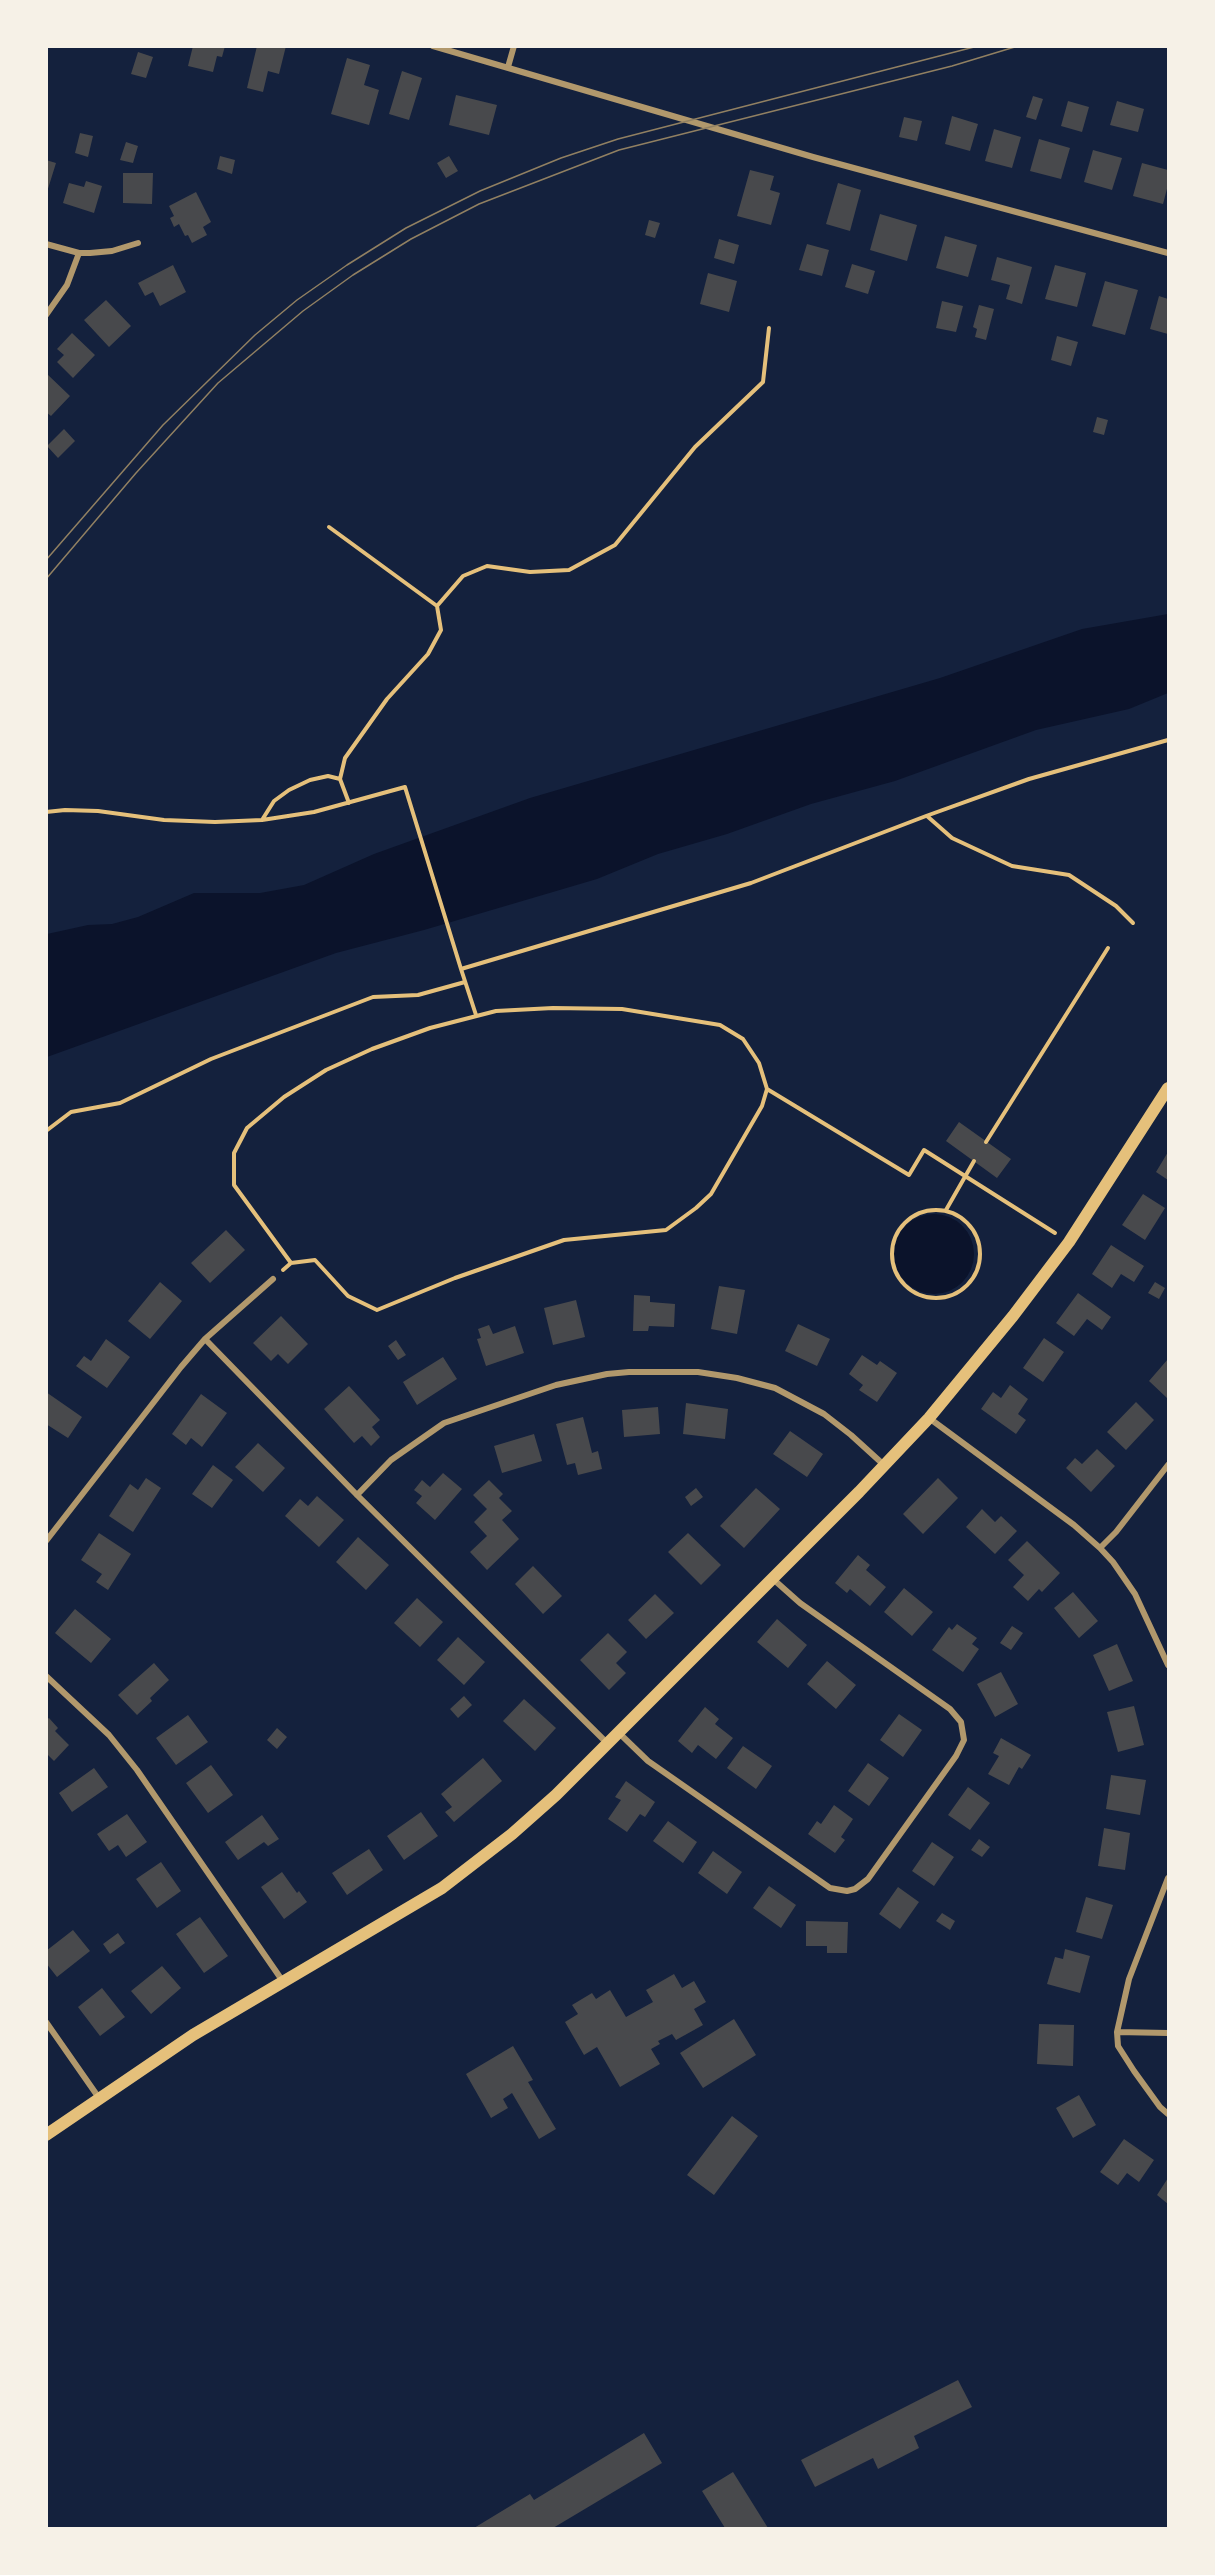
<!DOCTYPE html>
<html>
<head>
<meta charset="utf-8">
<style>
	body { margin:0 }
	#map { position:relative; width:1215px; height:2575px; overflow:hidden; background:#14213d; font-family:Jost,sans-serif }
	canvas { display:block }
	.frame { position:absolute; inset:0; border:48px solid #f6f1e7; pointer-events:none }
</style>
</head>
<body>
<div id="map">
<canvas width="1215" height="2575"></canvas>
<div class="frame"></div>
</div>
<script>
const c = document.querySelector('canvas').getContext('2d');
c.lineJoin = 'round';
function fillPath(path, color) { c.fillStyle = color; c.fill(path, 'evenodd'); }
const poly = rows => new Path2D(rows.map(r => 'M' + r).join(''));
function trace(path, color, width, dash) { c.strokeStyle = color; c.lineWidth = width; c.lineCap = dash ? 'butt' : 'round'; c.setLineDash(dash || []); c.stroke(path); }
fillPath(poly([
	[1168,614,1168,693,1129,709,1036,730,895,781,811,804,727,834,658,854,597,879,424,930,336,953,47,1057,47,934,88,925,112,924,138,917,194,893,260,893,304,885,374,854,530,798,940,678,1082,629],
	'894 1254a40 40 0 1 1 80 0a40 40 0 1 1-80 0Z'
]), '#0b132b');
fillPath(poly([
	[193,46,225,46,222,57,217,56,213,72,188,66],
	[257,46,286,46,279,74,268,71,263,92,247,88],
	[138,52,153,57,146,78,131,74],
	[347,58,370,65,364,85,379,90,369,125,331,114],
	[402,71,422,78,409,120,389,114],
	[456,95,497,105,489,135,449,125],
	[1033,96,1043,99,1036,120,1026,117],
	[1068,101,1089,107,1082,132,1061,126],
	[1117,101,1144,109,1138,132,1110,125],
	[952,116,978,124,970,151,945,144],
	[904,117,922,121,917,141,899,137],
	[994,129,1021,137,1012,168,985,161],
	[80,133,93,136,88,157,75,153],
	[1039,139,1070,148,1061,179,1030,171],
	[126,142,138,146,133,163,120,160],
	[1093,150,1122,158,1112,190,1084,182],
	[220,156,235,160,232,174,217,169],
	[449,156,458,171,446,178,437,163],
	[46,160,56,163,47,192,46,192],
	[1142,163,1168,170,1168,185,1163,204,1133,196],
	[750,170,774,176,770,190,780,193,771,225,737,216],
	[123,173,153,173,152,204,123,203],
	[86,181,102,186,94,213,63,203,69,183,84,187],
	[838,183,861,190,850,231,826,224],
	[196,192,211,222,203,227,207,235,192,243,188,235,185,236,179,224,174,227,170,218,174,216,169,206],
	[880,214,917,225,907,261,870,250],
	[649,220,660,223,655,238,645,235],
	[945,236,977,245,968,277,936,268],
	[719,239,739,245,734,264,714,258],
	[807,244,829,250,822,276,799,270],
	[997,257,1032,267,1022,304,1006,299,1010,285,991,280],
	[852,264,875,271,868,294,845,287],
	[173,265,186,292,160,306,153,292,145,296,138,283],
	[1055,265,1086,273,1077,307,1045,299],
	[708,273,737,281,729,312,700,304],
	[1105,281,1138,290,1125,335,1092,326],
	[1159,296,1168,299,1168,334,1150,329],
	[106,300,131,326,109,347,84,320],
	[942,301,963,306,956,332,936,328],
	[979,305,994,309,986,340,975,337,977,329,973,327],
	[72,333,95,355,73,378,57,362,64,355,57,349],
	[1057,336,1078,342,1071,366,1051,360],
	[46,373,70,396,51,416,46,412],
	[1097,417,1108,420,1104,435,1093,432],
	[64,429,75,441,58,458,47,446],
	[959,1122,1011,1159,997,1178,946,1141],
	[1168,1152,1168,1180,1156,1172],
	[1143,1194,1165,1208,1145,1240,1122,1225],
	[226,1230,245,1250,210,1283,191,1263],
	[1111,1245,1144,1266,1134,1282,1121,1274,1112,1288,1092,1274],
	[160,1282,182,1301,150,1339,128,1321],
	[1155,1282,1165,1288,1159,1299,1148,1293],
	[719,1286,745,1290,737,1334,711,1329],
	[1078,1293,1111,1317,1102,1330,1087,1319,1074,1336,1056,1323],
	[634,1295,650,1296,650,1302,675,1304,674,1327,649,1326,648,1331,633,1331],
	[576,1300,585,1337,553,1345,544,1308],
	[281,1316,308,1344,288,1364,278,1354,271,1361,253,1343],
	[798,1324,830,1339,817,1366,785,1351],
	[489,1325,493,1334,515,1326,524,1353,486,1366,477,1339,481,1338,478,1329],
	[1044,1338,1064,1352,1043,1382,1023,1368],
	[106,1339,130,1357,107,1388,76,1366,84,1356,91,1361],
	[396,1340,406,1355,398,1360,388,1346],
	[862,1355,877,1365,880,1361,897,1373,877,1402,859,1390,863,1385,849,1374],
	[443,1357,457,1379,417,1405,403,1382],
	[1168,1359,1168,1397,1167,1398,1149,1381],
	[1010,1385,1028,1399,1018,1414,1026,1420,1016,1434,981,1409,993,1392,1001,1398],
	[349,1386,380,1420,372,1427,380,1437,371,1446,362,1436,354,1443,324,1409],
	[46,1392,82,1417,68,1438,46,1424],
	[201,1394,227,1413,202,1447,191,1438,186,1445,172,1434],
	[1136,1402,1154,1420,1126,1450,1107,1432],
	[686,1403,728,1409,725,1439,683,1434],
	[658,1407,660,1434,624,1437,622,1410],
	[583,1417,592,1453,598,1451,602,1469,578,1475,575,1463,567,1465,556,1424],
	[790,1431,823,1454,807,1477,773,1454],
	[534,1434,542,1461,502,1473,494,1446],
	[258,1443,285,1468,263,1492,235,1467],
	[1097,1449,1115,1466,1091,1492,1066,1468,1075,1458,1082,1464],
	[213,1465,233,1480,212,1508,192,1494],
	[443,1473,462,1489,435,1520,416,1503,422,1496,414,1490,422,1480,430,1487],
	[146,1478,161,1488,133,1532,109,1516,130,1484,138,1490],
	[938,1478,958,1498,923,1534,903,1514],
	[489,1480,503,1494,499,1498,512,1511,502,1520,519,1539,487,1570,470,1552,487,1536,474,1522,487,1509,473,1495],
	[696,1488,703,1497,691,1506,685,1497],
	[756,1488,780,1509,744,1548,720,1526],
	[317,1496,344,1520,319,1547,285,1516,300,1499,308,1506],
	[982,1509,995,1522,1001,1516,1017,1531,995,1554,966,1527],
	[99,1533,131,1554,108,1590,96,1582,102,1574,81,1560],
	[688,1533,721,1565,701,1585,668,1552],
	[358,1537,389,1565,366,1590,336,1562],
	[1027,1541,1060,1573,1042,1592,1039,1589,1028,1601,1013,1587,1024,1575,1008,1560],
	[858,1555,870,1565,866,1570,886,1587,870,1606,850,1589,847,1593,835,1583],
	[533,1566,562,1596,543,1614,515,1584],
	[904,1588,933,1612,912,1636,884,1612],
	[1073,1592,1098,1621,1079,1638,1054,1608],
	[655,1594,674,1613,646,1639,628,1620],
	[417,1598,443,1622,420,1647,394,1623],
	[75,1609,111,1639,91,1663,55,1633],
	[777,1619,807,1645,788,1668,757,1642],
	[957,1624,977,1638,972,1644,979,1649,963,1672,932,1650,949,1627,952,1630],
	[1012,1626,1023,1633,1011,1650,1000,1643],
	[608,1633,627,1652,616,1663,626,1673,609,1690,580,1660],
	[458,1637,485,1662,464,1685,437,1660],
	[1117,1644,1133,1681,1109,1691,1093,1655],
	[827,1661,856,1685,836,1709,807,1684],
	[154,1663,169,1680,150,1698,152,1701,137,1715,118,1695],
	[1001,1672,1018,1704,995,1717,977,1684],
	[464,1696,472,1705,458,1718,450,1709],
	[524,1699,556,1728,535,1751,503,1721],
	[1134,1706,1144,1745,1118,1752,1107,1712],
	[705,1707,719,1719,715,1724,733,1738,716,1759,698,1745,692,1753,678,1741],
	[899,1714,922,1730,903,1757,880,1740],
	[188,1715,208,1742,176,1765,156,1738],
	[49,1718,58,1728,55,1731,69,1745,54,1761,46,1753,46,1720],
	[277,1728,287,1737,277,1749,267,1740],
	[1001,1738,1031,1755,1022,1769,1019,1767,1009,1785,988,1774,999,1756,993,1753],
	[743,1746,772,1766,756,1789,727,1768],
	[483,1758,502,1781,454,1822,445,1812,452,1807,441,1794],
	[868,1763,889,1778,869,1806,848,1791],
	[211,1765,233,1795,208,1813,186,1783],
	[94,1768,108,1787,72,1812,59,1793],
	[1111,1775,1146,1780,1140,1815,1106,1809],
	[626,1781,655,1802,645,1817,640,1814,627,1832,608,1819,621,1800,615,1797],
	[968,1787,990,1803,970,1830,948,1815],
	[834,1805,853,1819,841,1837,845,1840,835,1853,808,1834,817,1821,821,1824],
	[421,1812,438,1836,404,1860,387,1836],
	[127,1814,147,1842,126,1857,118,1845,109,1851,97,1834],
	[262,1815,279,1839,268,1846,264,1842,238,1860,225,1842],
	[668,1821,697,1842,683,1863,653,1841],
	[1104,1828,1130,1833,1125,1870,1098,1866],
	[979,1839,990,1847,982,1857,971,1850],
	[932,1842,954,1857,934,1886,912,1871],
	[369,1849,383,1870,347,1895,332,1873],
	[713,1851,742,1872,727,1894,698,1873],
	[161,1862,181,1891,157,1908,136,1879],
	[282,1872,297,1893,299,1891,307,1902,284,1919,261,1887],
	[769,1886,796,1905,781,1928,753,1908],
	[898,1887,919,1902,900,1929,879,1914],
	[1086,1897,1113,1905,1102,1939,1076,1932],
	[942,1913,955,1921,950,1930,936,1921],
	[200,1917,228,1956,204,1973,176,1934],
	[806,1921,848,1922,847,1953,827,1953,827,1946,806,1946],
	[73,1930,90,1951,57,1977,46,1963,46,1951],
	[118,1933,125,1943,110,1954,103,1944],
	[1065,1949,1090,1956,1080,1993,1047,1984,1055,1957,1063,1959],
	[162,1966,181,1988,151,2014,131,1991],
	[674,1974,682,1988,694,1981,706,2002,694,2009,703,2025,676,2040,672,2034,658,2041,660,2044,651,2049,660,2064,620,2087,597,2047,584,2055,565,2022,578,2014,572,2005,592,1993,596,1999,610,1990,626,2017,653,2002,646,1990],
	[102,1988,125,2017,100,2036,78,2007],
	[734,2019,756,2055,703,2088,680,2053],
	[1039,2024,1074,2025,1073,2066,1037,2064],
	[513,2046,533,2080,528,2082,556,2129,539,2139,512,2093,503,2099,508,2108,491,2118,466,2074],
	[1079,2095,1096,2125,1073,2138,1056,2108],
	[732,2116,758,2136,714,2195,687,2175],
	[1124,2139,1154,2160,1139,2182,1127,2173,1118,2185,1100,2172],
	[1168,2178,1168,2204,1157,2195],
	[958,2380,972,2407,914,2436,919,2448,878,2469,873,2458,815,2487,801,2460],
	[644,2433,662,2463,553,2528,474,2528,530,2494,534,2500],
	[733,2472,768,2528,725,2528,702,2491]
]), '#48494c');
trace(poly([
	[329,527,437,606,463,576,487,566,530,572,569,570,615,545,695,447,763,382,769,328],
	[349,803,340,779,345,758,387,699,428,654,441,630,437,606],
	[46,812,65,810,98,811,164,820,215,822,262,820,314,812,405,787,461,969,751,883,926,816,1029,779,1168,740],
	[927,816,952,838,1012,866,1069,875,1116,906,1133,923],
	[262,820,274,801,289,790,310,780,328,776,340,779],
	[461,969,476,1015],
	[767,1089,909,1175,924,1150,1055,1233],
	[46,1131,71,1112,120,1103,211,1059,373,997,418,995,465,982],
	[986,1142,1108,948],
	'892 1254a44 44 0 1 1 88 0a44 44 0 1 1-88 0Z',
	[946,1210,974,1161],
	[283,1270,291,1263,315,1260,348,1296,377,1310,455,1278,564,1240,666,1230,696,1208,711,1194,762,1106,767,1089,759,1063,743,1039,720,1025,622,1009,553,1008,496,1011,430,1028,372,1049,326,1070,284,1097,247,1128,234,1153,234,1185,291,1263]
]), '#e5c07b', 4);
trace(poly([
	[433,46,813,157,1168,253],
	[508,67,514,46],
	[46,244,79,253,90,253,112,251,138,243],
	[46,315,67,285,79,253],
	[205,1339,357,1495,608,1744],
	[929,1418,1074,1525,1100,1548,1113,1562,1135,1594,1168,1665],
	[357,1495,391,1460,444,1423,556,1385,607,1374,629,1372,698,1372,737,1378,775,1388,824,1414,851,1435,884,1465],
	[46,1541,181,1367,205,1339,273,1279],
	[1100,1548,1116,1532,1168,1465],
	[46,1676,109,1735,137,1770,284,1983],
	[619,1733,648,1761,830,1888,847,1891,855,1889,868,1879,956,1756,964,1740,961,1722,950,1709,800,1603,773,1579],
	[1168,1878,1129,1979,1117,2032,1118,2046,1134,2071,1160,2107,1168,2114],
	[46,2022,99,2098],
	[1117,2032,1168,2033]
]), '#b1986c', 6);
trace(poly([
	[46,2135,193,2035,442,1888,512,1834,556,1795,859,1492,929,1418,1013,1316,1069,1242,1168,1088]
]), '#e5c07b', 12);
trace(poly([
	[46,560,163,425,255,335,297,300,347,265,406,228,480,191,561,158,618,139,978,46],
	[46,579,136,473,218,383,303,311,353,275,411,239,479,204,619,150,952,66,1018,46]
]), '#918062', 1.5);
</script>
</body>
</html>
